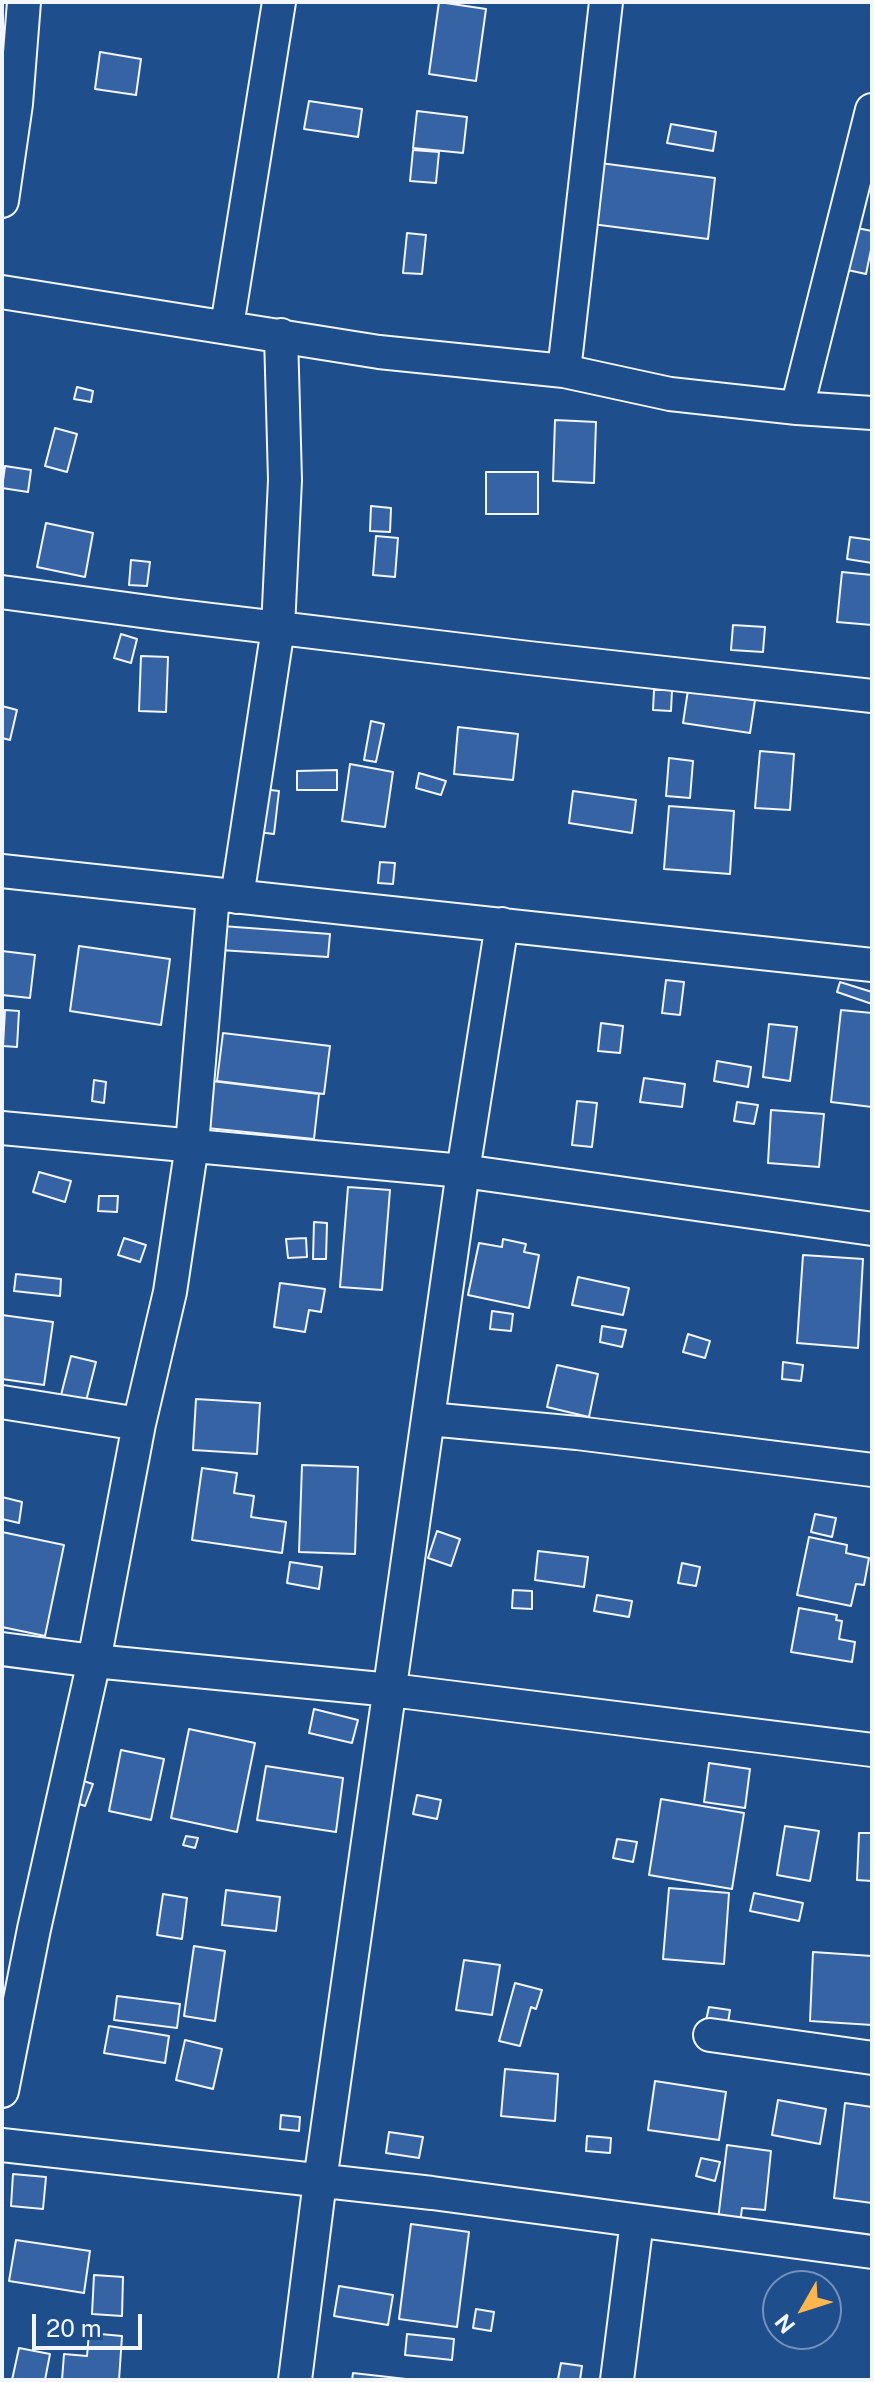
<!DOCTYPE html>
<html>
<head>
<meta charset="utf-8">
<style>
	body { margin:0 }
	#map { position:relative; width:874px; height:2382px; overflow:hidden; background:#1f4e8c; font-family:"Public Sans",sans-serif }
	canvas { display:block }
	.frame { position:absolute; inset:0; border:4px solid #f2f6ff; pointer-events:none }
	.north { position:absolute; left:762px; top:2270px; width:80px; height:80px; box-sizing:border-box; background:#1f4e8c; border:2px solid #7391ba; border-radius:50%; rotate:231deg; font-size:22px; font-weight:700; line-height:32px; text-align:center; color:#f2f6ff }
	.north::after { content:''; display:block; margin:auto; width:28px; height:36px; background:#ffb74d; clip-path:polygon(50% 0,100% 100%,50% 72%,0 100%) }
	.scale { position:absolute; left:32px; top:2314px; width:110px; height:36px; box-sizing:border-box; border:4px solid #f2f6ff; border-top:0; padding-left:10px; font-size:24px; line-height:28px; white-space:nowrap; color:#f2f6ff; -webkit-text-stroke:6px #1f4e8c; paint-order:stroke }
</style>
</head>
<body>
<div id="map">
<canvas width="874" height="2382"></canvas>
<div class="frame"></div>
<div class="north">N</div>
<div class="scale">20 m</div>
</div>
<script>
const c = document.querySelector('canvas').getContext('2d');
c.lineJoin = 'round';
function fillPath(path, color) { c.fillStyle = color; c.fill(path, 'evenodd'); }
const poly = rows => new Path2D(rows.map(r => 'M' + r).join(''));
function trace(path, color, width, dash) { c.strokeStyle = color; c.lineWidth = width; c.lineCap = dash ? 'butt' : 'round'; c.setLineDash(dash || []); c.stroke(path); }
const building = poly([
	[439,2,486,9,476,81,429,74,439,2],
	[100,52,141,59,136,95,95,89,100,52],
	[309,101,362,109,358,137,304,129,309,101],
	[417,111,467,117,463,153,413,148,417,111],
	[671,124,716,132,713,151,667,143,671,124],
	[413,150,439,152,436,183,410,181,413,150],
	[600,163,715,178,708,239,592,224,600,163],
	[852,227,872,231,872,245,866,274,843,269,852,227],
	[407,233,426,235,422,274,403,273,407,233],
	[77,387,93,391,91,402,74,399,77,387],
	[555,420,596,422,594,483,553,481,555,420],
	[55,428,77,434,67,472,45,466,55,428],
	[5,466,31,470,28,492,2,488,5,466],
	[486,472,538,472,538,514,486,514,486,472],
	[371,506,391,508,390,532,370,531,371,506],
	[46,523,93,533,85,577,37,567,46,523],
	[376,536,398,538,395,577,373,575,376,536],
	[850,537,872,540,872,563,847,559,850,537],
	[131,560,150,562,147,586,129,585,131,560],
	[842,572,872,575,872,625,837,622,842,572],
	[733,625,765,627,763,652,731,650,733,625],
	[121,634,137,639,131,663,114,658,121,634],
	[141,656,168,657,166,712,139,711,141,656],
	[654,690,672,690,671,711,653,710,654,690],
	[688,690,755,700,750,733,683,723,688,690],
	[2,706,17,710,10,740,2,738,2,706],
	[371,721,384,724,376,762,364,760,371,721],
	[458,727,518,734,513,780,454,774,458,727],
	[760,751,794,754,790,810,755,808,760,751],
	[669,758,693,761,690,798,666,796,669,758],
	[350,764,393,772,385,827,342,821,350,764],
	[337,770,337,790,297,790,297,771,337,770],
	[419,773,446,781,441,795,416,788,419,773],
	[254,788,279,791,274,834,249,831,254,788],
	[573,791,636,800,632,833,569,823,573,791],
	[669,806,734,811,730,874,664,869,669,806],
	[380,862,395,863,393,884,378,883,380,862],
	[222,926,330,934,328,957,220,950,222,926],
	[79,946,170,959,161,1025,70,1011,79,946],
	[2,951,35,955,30,998,2,995,2,951],
	[666,980,684,982,680,1015,662,1013,666,980],
	[840,982,872,992,872,1004,837,992,840,982],
	[5,1010,19,1011,17,1047,3,1046,5,1010],
	[841,1010,872,1013,872,1107,831,1102,841,1010],
	[601,1023,623,1026,620,1053,598,1051,601,1023],
	[769,1024,797,1027,790,1081,763,1077,769,1024],
	[223,1033,330,1046,324,1094,217,1081,223,1033],
	[717,1061,751,1067,748,1087,714,1081,717,1061],
	[644,1078,685,1084,682,1107,640,1102,644,1078],
	[94,1080,106,1082,104,1103,92,1101,94,1080],
	[212,1081,319,1094,314,1139,207,1128,212,1081],
	[577,1101,597,1103,592,1147,572,1145,577,1101],
	[737,1102,758,1105,754,1124,734,1121,737,1102],
	[771,1110,824,1114,819,1167,768,1163,771,1110],
	[39,1172,71,1181,65,1202,33,1192,39,1172],
	[348,1187,390,1190,382,1290,340,1287,348,1187],
	[99,1196,118,1196,117,1212,98,1211,99,1196],
	[314,1222,327,1223,326,1259,313,1259,314,1222],
	[124,1238,146,1245,140,1262,118,1255,124,1238],
	[306,1238,307,1257,288,1258,286,1239,306,1238],
	[503,1239,526,1244,524,1252,539,1255,529,1308,468,1295,479,1243,502,1247,503,1239],
	[803,1255,863,1259,858,1348,797,1343,803,1255],
	[16,1274,61,1279,60,1296,14,1291,16,1274],
	[578,1277,629,1288,623,1315,572,1305,578,1277],
	[280,1283,325,1289,321,1312,309,1310,305,1332,274,1327,280,1283],
	[492,1311,513,1314,511,1331,490,1329,492,1311],
	[2,1315,53,1322,44,1385,2,1379,2,1315],
	[602,1326,626,1330,622,1347,600,1342,602,1326],
	[688,1334,710,1341,705,1358,683,1352,688,1334],
	[71,1356,96,1362,85,1405,60,1399,71,1356],
	[783,1362,803,1365,801,1381,782,1379,783,1362],
	[557,1365,598,1374,589,1417,547,1407,557,1365],
	[196,1399,260,1403,257,1454,193,1450,196,1399],
	[302,1465,358,1467,355,1554,299,1552,302,1465],
	[202,1468,237,1473,234,1493,254,1496,251,1517,286,1522,282,1553,192,1540,202,1468],
	[2,1497,22,1502,19,1523,2,1519,2,1497],
	[815,1514,836,1518,832,1537,811,1532,815,1514],
	[437,1531,460,1539,451,1566,428,1558,437,1531],
	[2,1532,64,1545,45,1636,2,1627,2,1532],
	[809,1537,847,1545,846,1553,869,1558,864,1585,856,1584,851,1606,797,1595,809,1537],
	[538,1551,588,1557,584,1587,535,1580,538,1551],
	[290,1562,322,1567,319,1589,287,1583,290,1562],
	[682,1563,700,1567,696,1586,678,1583,682,1563],
	[513,1590,532,1591,532,1609,512,1608,513,1590],
	[597,1595,632,1601,629,1617,594,1611,597,1595],
	[799,1608,837,1615,836,1620,842,1621,839,1639,855,1642,852,1662,791,1652,799,1608],
	[314,1709,358,1720,352,1743,309,1733,314,1709],
	[189,1729,255,1743,237,1832,171,1818,189,1729],
	[121,1750,164,1759,151,1820,109,1811,121,1750],
	[709,1763,750,1769,745,1808,704,1802,709,1763],
	[266,1766,343,1778,336,1832,257,1820,266,1766],
	[74,1778,93,1784,85,1806,67,1800,74,1778],
	[417,1795,441,1800,437,1819,413,1814,417,1795],
	[661,1799,744,1813,732,1889,649,1875,661,1799],
	[785,1826,819,1831,810,1881,777,1875,785,1826],
	[859,1833,872,1833,872,1881,857,1880,859,1833],
	[186,1836,198,1838,195,1848,183,1845,186,1836],
	[617,1839,637,1842,633,1862,613,1858,617,1839],
	[669,1888,729,1893,724,1964,663,1959,669,1888],
	[226,1890,280,1897,276,1931,222,1925,226,1890],
	[754,1893,803,1903,799,1921,750,1911,754,1893],
	[163,1894,187,1898,182,1939,157,1935,163,1894],
	[194,1946,225,1951,215,2021,184,2016,194,1946],
	[813,1952,872,1956,872,2025,810,2021,813,1952],
	[464,1960,500,1965,492,2015,456,2010,464,1960],
	[515,1983,542,1990,536,2009,531,2007,520,2046,499,2041,515,1983],
	[117,1996,180,2004,177,2028,114,2020,117,1996],
	[709,2007,730,2010,727,2029,705,2025,709,2007],
	[109,2026,169,2036,165,2063,104,2053,109,2026],
	[185,2040,222,2049,213,2089,176,2080,185,2040],
	[505,2069,558,2074,555,2121,501,2116,505,2069],
	[655,2081,726,2092,719,2140,648,2130,655,2081],
	[778,2100,826,2109,820,2144,772,2135,778,2100],
	[845,2103,872,2107,872,2203,834,2198,845,2103],
	[281,2115,300,2117,299,2131,280,2129,281,2115],
	[389,2132,423,2137,419,2158,386,2153,389,2132],
	[587,2136,611,2138,610,2153,586,2151,587,2136],
	[727,2145,771,2151,765,2210,742,2208,740,2224,718,2220,727,2145],
	[701,2158,720,2162,715,2181,696,2176,701,2158],
	[13,2174,46,2177,43,2209,11,2206,13,2174],
	[411,2224,469,2232,457,2327,399,2319,411,2224],
	[16,2240,90,2251,84,2293,9,2281,16,2240],
	[94,2275,123,2277,122,2316,92,2314,94,2275],
	[339,2286,393,2295,388,2325,334,2316,339,2286],
	[476,2309,494,2312,491,2331,473,2328,476,2309],
	[89,2333,122,2336,119,2380,62,2380,64,2354,87,2356,89,2333],
	[407,2334,454,2339,452,2360,405,2355,407,2334],
	[19,2348,50,2354,45,2380,12,2380,19,2348],
	[561,2363,582,2366,580,2380,558,2379,561,2363],
	[353,2373,415,2380,352,2380,353,2373]
]);
fillPath(building, '#3563a3');
trace(building, '#f2f6ff', 2);
const street = poly([
	[2,201,16,104,24,2],
	[2,292,379,352,564,371,670,394,797,408,872,413],
	[227,326,279,2],
	[564,371,606,2],
	[797,408,872,110],
	[2,592,171,615,529,658,872,696],
	[2,871,872,965],
	[237,897,278,628,285,480,281,335],
	[2,1128,463,1171,872,1229],
	[2,1402,139,1424],
	[429,1419,577,1433,872,1470],
	[2,1649,94,1661,391,1690,872,1750],
	[710,2035,872,2058],
	[2,2091,34,1929,94,1661,139,1424,170,1292,192,1145,213,895],
	[2,2145,432,2193,872,2252],
	[295,2380,320,2181,463,1171,502,924],
	[617,2380,637,2221]
]);
trace(street, '#f2f6ff', 36);
trace(street, '#1f4e8c', 32);
</script>
</body>
</html>
